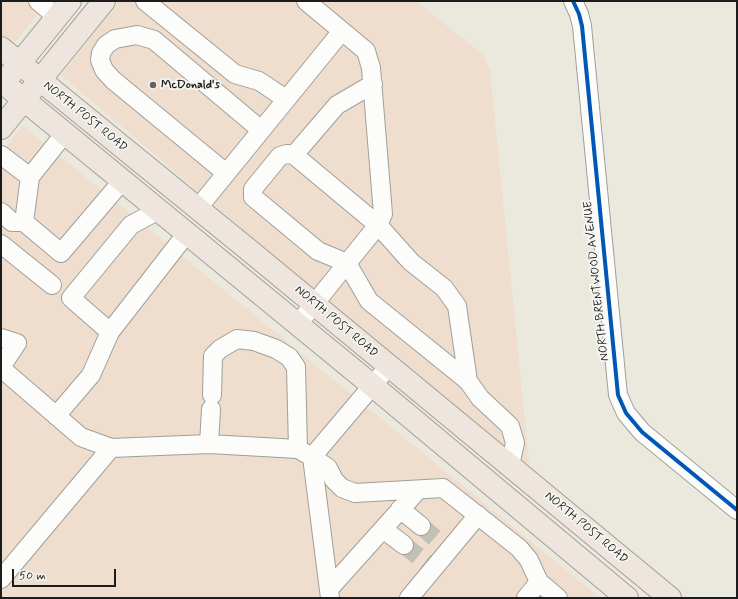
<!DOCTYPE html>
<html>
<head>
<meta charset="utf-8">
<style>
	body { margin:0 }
	#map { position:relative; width:738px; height:599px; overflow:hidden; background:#ebe8de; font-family:Mynerve,sans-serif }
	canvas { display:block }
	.frame { position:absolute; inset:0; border:2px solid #1c1c1c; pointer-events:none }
	.scale { position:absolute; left:12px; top:569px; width:104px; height:18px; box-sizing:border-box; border:2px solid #1c1c1c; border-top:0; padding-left:5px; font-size:12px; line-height:14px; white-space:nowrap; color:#1c1c1c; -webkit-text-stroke:3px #f6f6f2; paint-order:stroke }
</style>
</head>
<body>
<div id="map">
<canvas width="738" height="599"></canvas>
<div class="frame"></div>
<div class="scale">50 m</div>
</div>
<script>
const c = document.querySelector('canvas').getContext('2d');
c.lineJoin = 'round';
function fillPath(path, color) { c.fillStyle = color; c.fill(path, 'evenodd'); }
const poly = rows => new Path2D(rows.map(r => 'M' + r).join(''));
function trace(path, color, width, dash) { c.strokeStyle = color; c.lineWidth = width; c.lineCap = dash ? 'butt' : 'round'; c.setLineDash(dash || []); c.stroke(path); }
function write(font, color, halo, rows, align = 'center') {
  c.font = font + ' Mynerve,sans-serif'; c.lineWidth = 3.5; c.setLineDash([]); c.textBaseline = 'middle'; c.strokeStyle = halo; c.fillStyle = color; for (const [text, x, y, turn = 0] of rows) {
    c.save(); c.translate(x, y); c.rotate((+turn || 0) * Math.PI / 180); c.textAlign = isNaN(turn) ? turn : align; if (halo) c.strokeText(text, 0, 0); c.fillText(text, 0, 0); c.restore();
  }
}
fillPath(poly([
	[1,1,49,1,11,46,1,37],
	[119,1,416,1,482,54,490,70,529,463,519,464,61,75],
	[23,126,600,598,1,598,1,153]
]), '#efddcd');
trace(poly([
	[421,526,442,544],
	[404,545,427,563]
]), '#c2bfb7', 18, [18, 9]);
const minor = poly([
	[38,1,57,17],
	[145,1,235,74,259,81,286,99],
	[573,1,579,14,582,26,618,395,626,413,642,432,737,510],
	[1,155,30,177,65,133],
	[294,155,337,105,373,84],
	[226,173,113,80,104,70,100,60,101,53,106,45,115,39,137,35,154,40,261,130],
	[30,177,24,222,61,253,123,180],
	[198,208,342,31],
	[159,210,131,225,71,298,110,332,187,233],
	[1,212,12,222,24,222],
	[1,244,52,285],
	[298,324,378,225,383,214,371,68,366,51,306,1],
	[1,338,17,343,1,367],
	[1,368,81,437,111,448,209,444,298,449,312,457,389,366],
	[468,381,369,301,347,263,318,251,253,197,253,189,280,156,287,154,294,155,378,225,411,262,444,288,457,306,468,381,480,398,510,426,515,443,510,465],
	[212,395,213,356,220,349,237,339,254,341,276,349,289,357,296,367,298,449],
	[56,416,91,375,110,332],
	[209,444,211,409],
	[312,457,328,468,334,480,342,488,355,493,443,488,519,548,529,560,539,582],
	[312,457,330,598],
	[400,509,421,526],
	[383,529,404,545],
	[1,579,111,448],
	[329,589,418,490],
	[409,598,478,515],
	[526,598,539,582,558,598]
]);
const major = poly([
	[1,48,250,251,670,598],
	[10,75,70,1],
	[1,81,373,386,627,598],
	[1,128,104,1]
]);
trace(minor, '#a09f99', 20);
trace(major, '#a09f99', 24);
trace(minor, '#fcfcfa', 18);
trace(major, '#ede5de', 22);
trace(poly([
	[573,1,579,14,582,26,618,395,626,413,642,432,737,510]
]), '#0057b8', 4);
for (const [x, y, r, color] of [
	[153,85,4,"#646360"]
]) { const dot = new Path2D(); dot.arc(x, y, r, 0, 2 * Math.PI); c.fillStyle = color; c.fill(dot); trace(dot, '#f6f6f2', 1.5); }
write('bold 12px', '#1c1c1c', '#f6f6f2', [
	["McDonald's",161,85]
], 'left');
write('12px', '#1c1c1c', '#f6f6f2', [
	["NORTH POST ROAD",85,117,39],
	["NORTH BRENTWOOD AVENUE",597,281,-96],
	["NORTH POST ROAD",336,322,40],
	["NORTH POST ROAD",586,528,40]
]);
</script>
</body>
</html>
